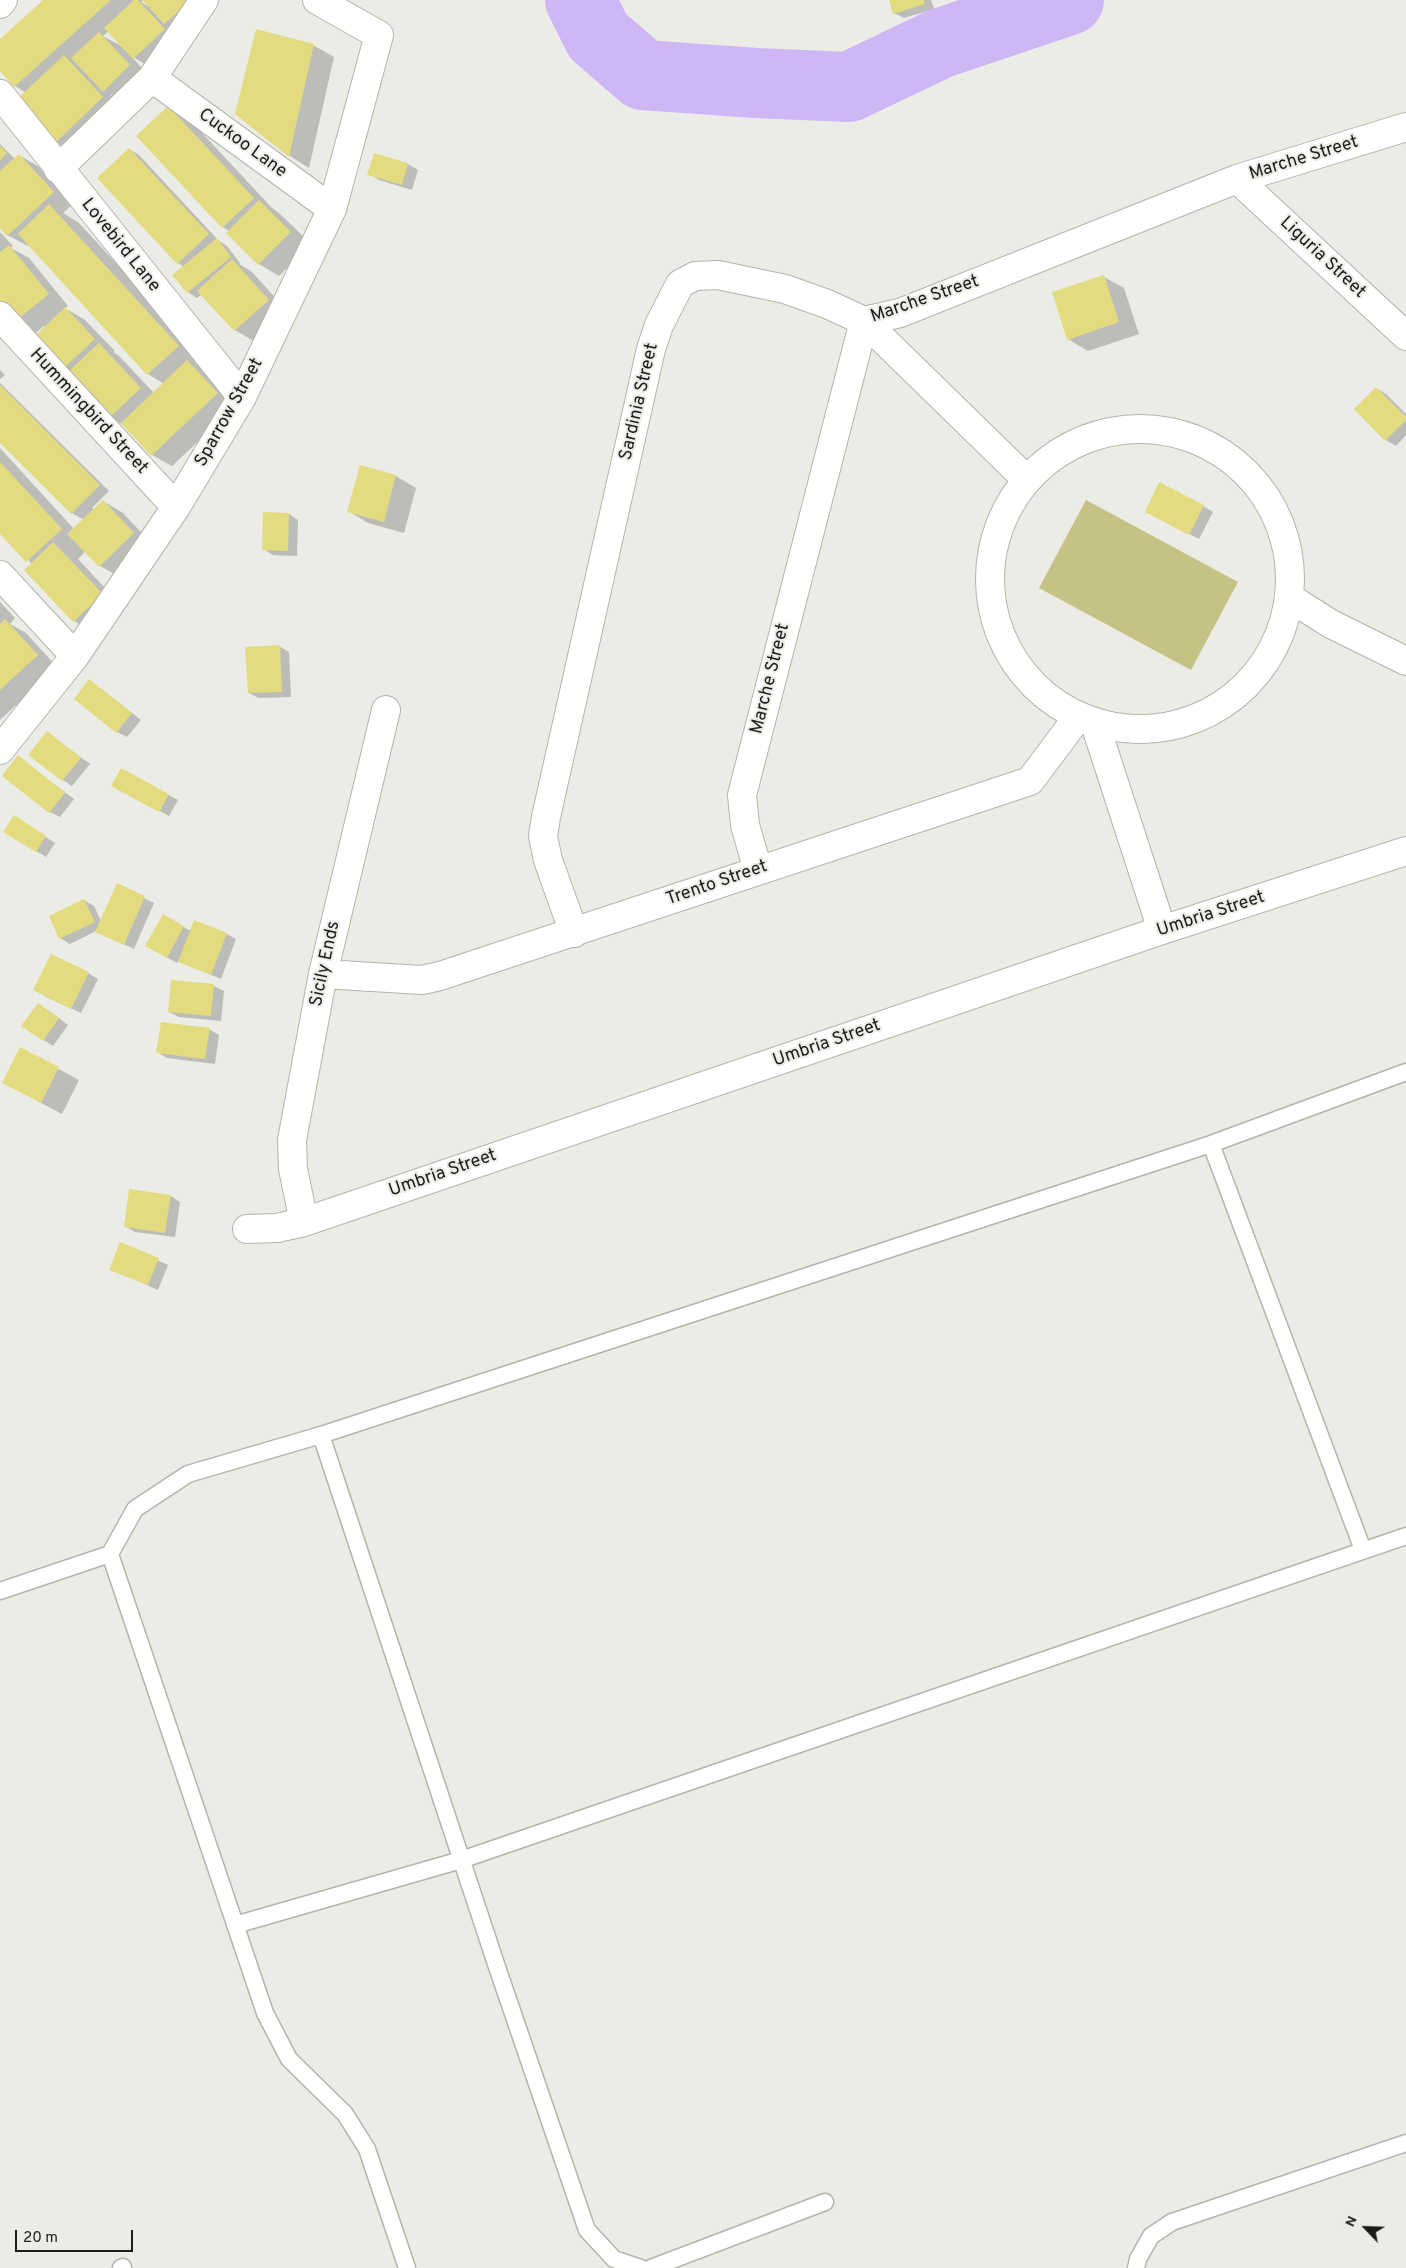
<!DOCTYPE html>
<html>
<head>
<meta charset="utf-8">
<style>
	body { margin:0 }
	#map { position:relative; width:1406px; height:2268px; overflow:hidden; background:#ecece6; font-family:Overpass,sans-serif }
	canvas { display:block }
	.north { position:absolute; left:1341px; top:2203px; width:50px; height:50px; -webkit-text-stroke:4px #ecece6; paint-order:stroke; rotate:294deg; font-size:14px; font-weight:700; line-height:20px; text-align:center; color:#1b1b19 }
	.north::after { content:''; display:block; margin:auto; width:18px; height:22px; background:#1b1b19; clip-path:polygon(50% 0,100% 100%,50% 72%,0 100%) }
	.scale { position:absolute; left:15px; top:2230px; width:118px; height:22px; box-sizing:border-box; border:2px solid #1b1b19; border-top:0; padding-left:6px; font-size:15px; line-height:18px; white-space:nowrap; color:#1b1b19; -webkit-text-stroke:4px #ecece6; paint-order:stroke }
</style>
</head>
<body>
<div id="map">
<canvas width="1406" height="2268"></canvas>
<div class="north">N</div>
<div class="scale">20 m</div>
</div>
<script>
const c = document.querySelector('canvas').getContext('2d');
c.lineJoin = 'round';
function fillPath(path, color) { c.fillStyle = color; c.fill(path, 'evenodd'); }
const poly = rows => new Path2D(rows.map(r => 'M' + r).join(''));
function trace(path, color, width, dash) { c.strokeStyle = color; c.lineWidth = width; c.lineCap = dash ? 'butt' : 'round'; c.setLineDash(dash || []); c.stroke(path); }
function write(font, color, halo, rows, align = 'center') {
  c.font = font + ' Overpass,sans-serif'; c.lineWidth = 4; c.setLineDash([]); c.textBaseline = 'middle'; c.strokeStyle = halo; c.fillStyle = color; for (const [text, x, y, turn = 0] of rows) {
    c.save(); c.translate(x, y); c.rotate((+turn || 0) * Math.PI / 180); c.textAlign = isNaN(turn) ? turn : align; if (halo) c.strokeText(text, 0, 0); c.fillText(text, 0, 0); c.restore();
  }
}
fillPath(poly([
	[1086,500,1238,582,1191,670,1039,588]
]), '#c6c185');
fillPath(poly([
	[46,0,143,0,141,2,149,7,144,0,187,0,196,10,154,69,131,56,150,77,124,102,110,94,123,109,76,153,55,142,26,93,15,86,0,69,0,41],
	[109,31,123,47,103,36],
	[890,0,931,0,934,9,904,18,894,13],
	[313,45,334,57,309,168,290,156,236,113],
	[169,107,189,119,272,208,279,213,311,244,279,276,259,264,228,233,229,231,223,227],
	[0,144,15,159,19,155,39,167,73,204,63,213,79,223,208,363,201,370,207,373,237,405,172,466,152,455,125,426,110,417,34,339,45,328,44,326,33,335,0,307,0,232,13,246,11,248,29,258,68,306,65,308,85,320,115,351,113,352,119,356,154,393,164,384,148,374,29,245,28,246,7,235,0,226],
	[129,149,139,155,218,240,227,246,240,263,239,264,252,272,288,312,255,342,235,330,202,294,197,298,188,292,184,267,178,263],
	[375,154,408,164,418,170,412,190,379,180,369,174],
	[1104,277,1124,288,1139,334,1088,351,1068,339],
	[0,370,5,375,0,379],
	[0,383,109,491,92,508,94,510,103,501,123,513,153,545,120,577,100,566,86,551,78,559,122,606,94,633,74,621,32,564,0,532,0,448,74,529,84,520,72,513,0,441],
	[1376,388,1386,394,1406,414,1406,435,1396,446,1386,440,1356,409],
	[396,476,416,488,404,533,368,523,348,511],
	[1203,506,1213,512,1199,539,1156,517],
	[289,514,298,520,297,556,273,555,263,549],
	[0,602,15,618,10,624,26,633,57,667,0,720],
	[279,646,289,652,291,697,259,698,249,693],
	[99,687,141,720,127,737,117,732],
	[48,733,90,764,72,786,63,780],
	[18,757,74,799,60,817,50,812],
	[122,769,178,800,169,816,113,785],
	[24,823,55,843,46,857,5,832],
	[117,885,154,903,134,949,96,931,70,944,60,938,84,900,94,906,101,921],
	[163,916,191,931,227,934,236,939,221,979,178,961,177,963,147,946],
	[88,973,98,979,81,1013,44,996],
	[214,986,224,991,221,1021,179,1017,169,1012],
	[48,1010,68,1025,53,1046,23,1026],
	[209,1029,219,1035,215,1064,167,1058,157,1052],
	[21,1049,79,1080,62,1114,24,1094],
	[171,1196,180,1202,175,1237,135,1232,125,1226],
	[121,1244,168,1265,158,1290,111,1269]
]), '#0003');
trace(poly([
	[580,0,598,36,643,75,756,83,849,87,941,43,1069,0]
]), '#cfb7f6', 70);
fillPath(poly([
	[43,0,111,0,14,87,0,71,0,39],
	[134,0,138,0,165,29,133,59,104,28],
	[142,0,184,0,187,4,164,24],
	[889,0,923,0,925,4,893,14],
	[256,29,314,44,289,157,235,114],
	[99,32,130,65,103,92,71,58],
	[64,55,103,97,55,143,15,101],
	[168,106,254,198,222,228,136,136],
	[0,146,7,153,0,160],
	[129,148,209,234,177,264,97,178],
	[374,153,408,163,402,185,367,175],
	[19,154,54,192,7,236,0,228,0,171],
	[259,200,291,232,258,265,226,233],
	[49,204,179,346,147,375,18,234],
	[217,238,231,257,187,293,172,275],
	[9,245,49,294,12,324,0,309,0,252],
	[232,259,269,300,234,331,197,291],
	[1104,275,1119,322,1067,340,1052,292],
	[65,307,95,339,62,370,32,339],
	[99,343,141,388,109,418,67,373],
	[187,360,218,393,151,456,121,423],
	[0,385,100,485,71,514,0,443],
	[1376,387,1406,417,1406,420,1385,441,1354,409],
	[0,462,62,529,26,562,0,534],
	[360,465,396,475,384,522,347,512],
	[1159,482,1204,505,1189,535,1145,512],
	[103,500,134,533,99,567,67,534],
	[263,512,289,513,288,551,262,550],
	[53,542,103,594,73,622,24,570],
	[5,619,38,655,0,690,0,624],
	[280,645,282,692,248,693,245,647],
	[89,679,132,713,116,733,74,699],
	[47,731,81,758,62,781,28,755],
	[18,755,65,793,49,813,2,776],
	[121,768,169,794,159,812,111,786],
	[14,815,46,836,36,852,3,832],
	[117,883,145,896,124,945,95,932],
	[84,899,95,922,59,939,49,916],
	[163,914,184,926,167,958,145,946],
	[194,920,227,933,211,975,178,962],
	[51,954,89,972,71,1009,33,990],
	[171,980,214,984,211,1016,168,1012],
	[38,1003,59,1018,43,1041,21,1026],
	[161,1022,210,1028,205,1059,156,1053],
	[20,1047,59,1067,41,1103,2,1083],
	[129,1189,171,1195,165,1233,124,1227],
	[120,1242,159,1258,148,1285,109,1270]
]), '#e3db80');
const service = poly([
	[1211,1144,1363,1550],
	[321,1435,496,1964,587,2230,614,2259,641,2268],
	[110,1554,265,2013,289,2059,345,2114,367,2149,407,2268],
	[0,1591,110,1554,135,1509,188,1474,321,1435,1211,1144,1406,1072],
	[235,1925,461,1860,1406,1536],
	[121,2268,123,2267],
	[651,2268,825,2202],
	[1136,2268,1138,2259,1151,2236,1172,2222,1406,2143]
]);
const minor = poly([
	[0,4,3,0],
	[152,78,332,209],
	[0,94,242,397],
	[58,169,152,78,204,0],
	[1237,179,1406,336],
	[0,316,176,507],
	[864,321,900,313,1237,179,1406,127],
	'990 579a150 150 0 1 1 300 0a150 150 0 1 1-300 0Z',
	[0,575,75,656],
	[1290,598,1331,624,1406,661],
	[1095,724,1162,930],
	[0,750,75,656,176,507,242,397,332,209,379,35,317,0],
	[758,870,745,825,742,795,864,321],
	[574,933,548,860,543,836,546,817,651,349,659,325,680,284,695,276,718,275,785,289,827,304,864,321,1027,480],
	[323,974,422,980,440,976,1030,781,1078,717],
	[304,1222,293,1169,292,1140,323,974,386,710],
	[247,1229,277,1228,304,1222,1162,930,1406,851]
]);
trace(service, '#b4b4ae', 19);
trace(minor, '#b4b4ae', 30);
trace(service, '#fff', 16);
trace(minor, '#fff', 28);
write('18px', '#1b1b19', '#ecece6', [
	["Cuckoo Lane",242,144,36],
	["Marche Street",1304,159,-17],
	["Lovebird Lane",120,246,51],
	["Liguria Street",1322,258,43],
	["Marche Street",925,300,-19],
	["Sardinia Street",640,402,-77],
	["Hummingbird Street",88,412,47],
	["Sparrow Street",230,413,-61],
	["Marche Street",771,679,-76],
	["Trento Street",717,884,-19],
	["Umbria Street",1211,915,-18],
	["Sicily Ends",326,964,-78],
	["Umbria Street",827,1044,-19],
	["Umbria Street",443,1174,-19]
]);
</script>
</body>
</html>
